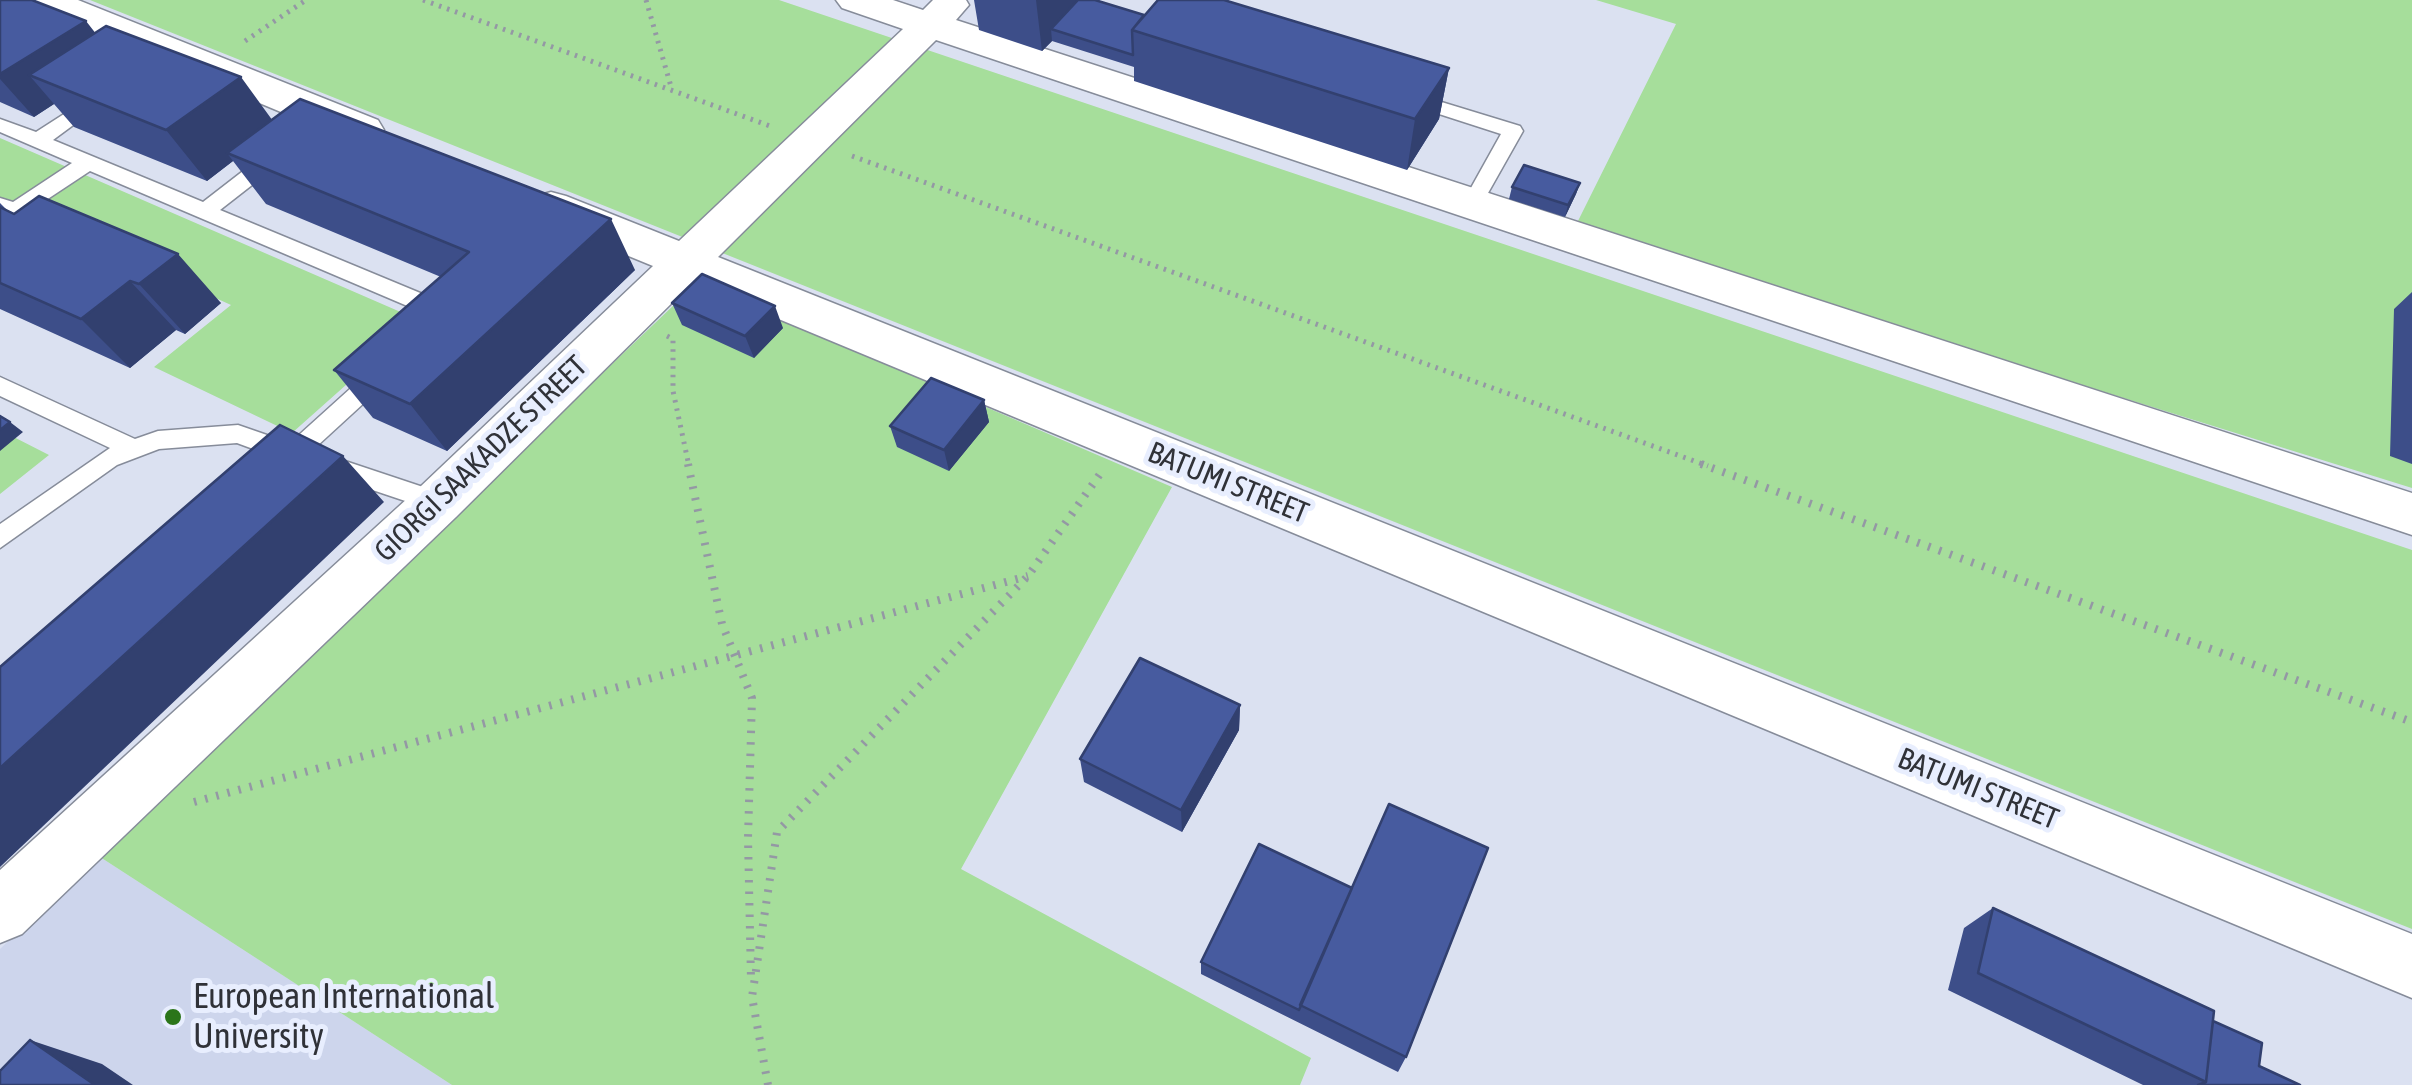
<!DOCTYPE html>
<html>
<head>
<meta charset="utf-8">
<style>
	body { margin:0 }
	canvas { display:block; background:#dbe1f1 }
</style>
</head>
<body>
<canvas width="2412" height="1085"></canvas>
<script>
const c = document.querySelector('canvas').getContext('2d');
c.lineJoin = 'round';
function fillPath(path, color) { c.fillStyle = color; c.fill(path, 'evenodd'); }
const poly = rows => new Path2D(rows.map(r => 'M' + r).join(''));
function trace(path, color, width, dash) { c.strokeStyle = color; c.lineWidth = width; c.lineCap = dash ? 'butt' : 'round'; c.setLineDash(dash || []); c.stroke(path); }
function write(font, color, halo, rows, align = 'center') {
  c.font = font + ' "Asap Condensed",sans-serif'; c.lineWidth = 10; c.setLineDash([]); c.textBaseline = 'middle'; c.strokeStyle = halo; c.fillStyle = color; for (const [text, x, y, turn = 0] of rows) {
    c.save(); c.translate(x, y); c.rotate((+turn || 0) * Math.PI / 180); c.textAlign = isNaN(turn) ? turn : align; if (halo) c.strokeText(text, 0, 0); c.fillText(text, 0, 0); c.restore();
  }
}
fillPath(poly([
	[97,855,452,1085,0,1085,0,949]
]), '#cdd5ec');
fillPath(poly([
	[90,0,779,0,2412,550,2412,929],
	[1596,0,2412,0,2412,488,1575,227,1676,24],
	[0,138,419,320,292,433,154,367,231,305,0,200],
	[697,283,1172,487,961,869,1311,1058,1300,1085,452,1085,97,855],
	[0,430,49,455,0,494]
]), '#a6de9b');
const lane = poly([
	[1412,93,1520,126,1523,131,1479,209,1472,211,1462,204,1501,134,1405,103,1405,95,1412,93],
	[92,96,102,102,99,106,53,140,203,202,265,154,279,154,279,164,220,210,454,307,457,313,454,319,438,319,90,171,22,216,15,218,0,213,0,198,13,202,72,163,0,132,0,119,36,132,92,96],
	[380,366,391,375,388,381,292,469,276,469,272,462,275,457,237,443,159,449,117,465,0,548,0,524,110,448,0,396,0,377,135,439,158,431,238,425,290,443,372,369,380,366],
	[330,456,447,495,450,502,447,509,438,512,322,473,318,466,322,459,330,456]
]);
const street = poly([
	[26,0,78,0,378,120,384,130,378,140,363,143,348,140,32,8,26,0],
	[836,0,893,0,923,10,933,0,966,0,969,5,956,20,2412,493,2412,535,936,40,718,257,2412,934,2412,998,692,283,456,517,22,934,0,943,0,870,420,487,653,266,536,218,529,207,536,196,551,192,566,196,679,241,903,29,842,8,836,0]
]);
trace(lane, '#868c9a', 3);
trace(street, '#868c9a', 3);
trace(poly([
	[423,0,770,126],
	[646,0,672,90],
	[245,41,306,0],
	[852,156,1708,466],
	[667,336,673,339,673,391,689,466]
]), '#9498a4', 5, [2.5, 6]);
trace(poly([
	[688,464,722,624,752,698,748,838,751,979],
	[1701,464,2412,722],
	[194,802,1028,576],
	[768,1085,752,997,777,832,1028,576,1100,474]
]), '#9498a4', 8, [2.5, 9]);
fillPath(lane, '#fff');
fillPath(street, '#fff');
fillPath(poly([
	[0,0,95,33,272,120,635,270,447,451,373,418,334,370,441,277,266,204,233,161,207,181,74,127,54,104,34,117,0,102],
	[974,0,1095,0,1144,15,1449,68,1439,119,1407,170,1134,81,1134,67,1052,41,1042,51,979,30],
	[1580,183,1576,194,1565,217,1509,199,1512,187],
	[0,203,7,210,221,303,185,334,176,330,130,368,0,309],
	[2412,292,2412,464,2390,456,2394,309],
	[672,303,783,328,754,358,682,325],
	[984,400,989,422,949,471,897,447,890,426],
	[1240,705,1239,730,1182,832,1084,782,1080,759],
	[1259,844,1406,1057,1398,1072,1201,974,1201,962],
	[1993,908,2213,1021,2259,1066,2300,1085,2143,1085,1948,990,1964,928]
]), '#3d4e89');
fillPath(poly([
	[1036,0,1091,0,1051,29,1052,41,1042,51],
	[86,21,118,62,29,75,54,104,34,117,0,79,0,74],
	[1449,68,1439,119,1407,170,1415,119],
	[241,77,278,128,227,153,233,161,207,181,166,130],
	[1580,183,1576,194,1565,217,1568,205],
	[611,219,635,270,447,451,410,404],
	[178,254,221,303,185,334,139,284],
	[130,281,176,330,130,368,81,319],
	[775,306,783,328,754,358,745,336],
	[984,400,989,422,949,471,944,450],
	[10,422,23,432,0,451,0,430],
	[343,456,384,502,0,867,0,768],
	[1240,705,1239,730,1182,832,1181,810],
	[30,1040,102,1064,133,1085,95,1085]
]), '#32406f');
const building = poly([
	[0,0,32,0,86,21,0,74,0,0],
	[1078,0,1095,0,1144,15,1132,30,1133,55,1051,29,1078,0],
	[1158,0,1224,0,1449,68,1415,119,1132,30,1158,0],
	[106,26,241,77,166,130,29,75,106,26],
	[300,99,611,219,410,404,334,370,469,252,227,153,300,99],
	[1524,165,1580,183,1568,205,1512,187,1524,165],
	[39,196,178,254,139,284,130,281,81,319,0,283,0,207,14,214,39,196],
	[702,274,775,306,745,336,672,303,702,274],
	[931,378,984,400,944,450,890,426,931,378],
	[0,416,10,422,0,430,0,416],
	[280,425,343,456,0,768,0,667,280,425],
	[1140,658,1240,705,1181,810,1080,759,1140,658],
	[1389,804,1488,848,1406,1057,1300,1005,1389,804],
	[1259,844,1352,888,1299,1010,1201,962,1259,844],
	[1993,908,2214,1011,2206,1082,1978,973,1993,908],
	[2213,1021,2262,1043,2259,1066,2300,1085,2198,1085,2206,1082,2213,1021],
	[30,1040,95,1085,0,1085,0,1071,30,1040]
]);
fillPath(building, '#475b9f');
trace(building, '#32406f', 2.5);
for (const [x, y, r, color] of [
	[173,1017,10,"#2b751a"]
]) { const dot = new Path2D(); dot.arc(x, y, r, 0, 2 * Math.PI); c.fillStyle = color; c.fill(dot); trace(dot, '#e8eefe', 4); }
write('30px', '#303238', '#e8eefe', [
	["GIORGI SAAKADZE STREET",481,459,-44],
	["BATUMI STREET",1228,483,22],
	["BATUMI STREET",1978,789,22]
]);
write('35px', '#303238', '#e8eefe', [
	["European International",193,997],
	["University",193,1037]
], 'left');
</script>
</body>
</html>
